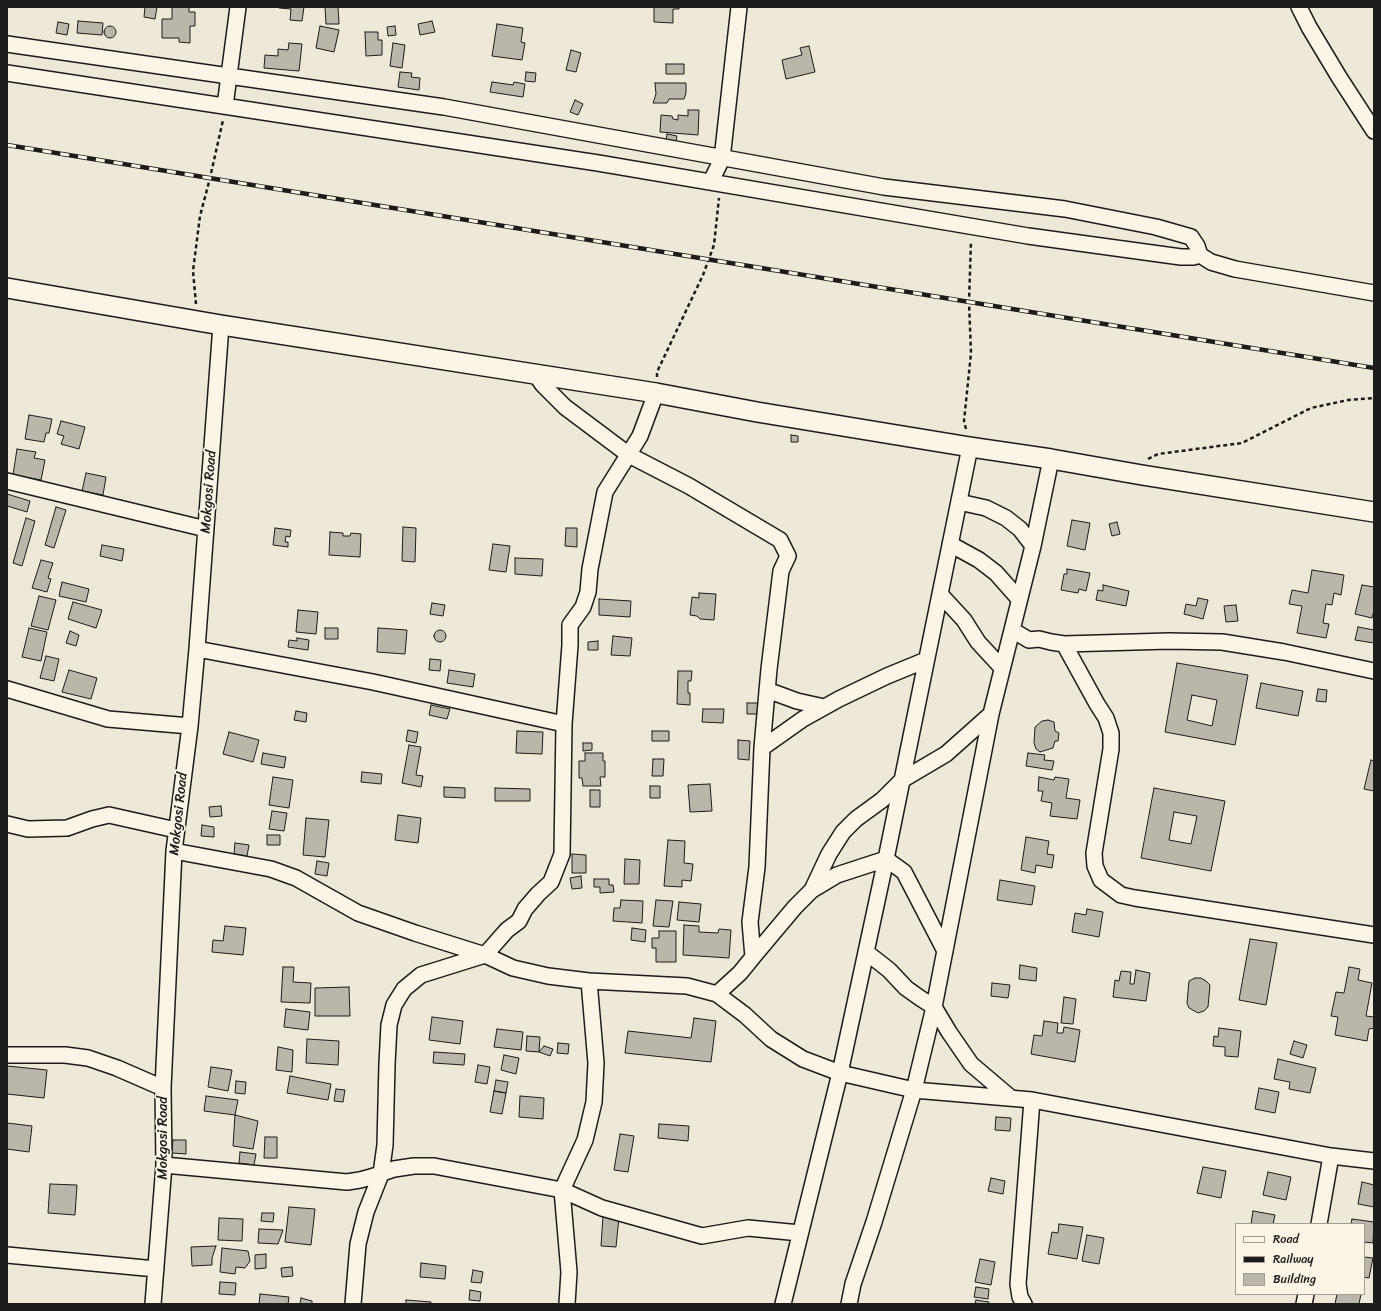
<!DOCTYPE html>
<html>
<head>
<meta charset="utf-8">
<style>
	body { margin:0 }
	#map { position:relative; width:1381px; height:1311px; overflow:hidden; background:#eee8d9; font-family:Sriracha,sans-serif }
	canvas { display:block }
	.frame { position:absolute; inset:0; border:8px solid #1c1c1c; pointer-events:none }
	.legend { position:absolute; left:1235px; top:1223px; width:130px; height:72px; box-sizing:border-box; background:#fcf5e5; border:1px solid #a29e95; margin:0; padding:5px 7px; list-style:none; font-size:12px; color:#1c1c1c }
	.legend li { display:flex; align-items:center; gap:8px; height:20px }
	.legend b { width:20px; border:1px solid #a29e95 }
</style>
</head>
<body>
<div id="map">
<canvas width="1381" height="1311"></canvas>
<div class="frame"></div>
<ul class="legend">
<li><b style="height:5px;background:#fcf5e5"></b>Road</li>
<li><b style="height:5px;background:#1c1c1c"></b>Railway</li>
<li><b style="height:11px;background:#bab6aa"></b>Building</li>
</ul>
</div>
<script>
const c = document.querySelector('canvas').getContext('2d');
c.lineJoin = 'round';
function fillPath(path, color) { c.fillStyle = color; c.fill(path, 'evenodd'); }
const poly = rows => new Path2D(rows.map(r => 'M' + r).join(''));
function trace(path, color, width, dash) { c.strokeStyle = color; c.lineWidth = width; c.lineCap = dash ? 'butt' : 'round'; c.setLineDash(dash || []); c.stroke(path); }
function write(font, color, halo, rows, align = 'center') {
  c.font = font + ' Sriracha,sans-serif'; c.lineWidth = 3.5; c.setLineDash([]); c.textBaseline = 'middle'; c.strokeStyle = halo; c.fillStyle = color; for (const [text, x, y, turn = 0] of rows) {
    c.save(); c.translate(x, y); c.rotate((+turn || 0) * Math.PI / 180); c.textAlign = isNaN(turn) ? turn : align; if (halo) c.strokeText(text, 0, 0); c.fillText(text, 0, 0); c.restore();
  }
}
const building = poly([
	[145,7,157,7,155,19,144,17,145,7],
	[172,7,189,7,189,12,195,12,195,26,190,26,190,43,179,42,179,38,162,38,162,19,172,19,172,7],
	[279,7,304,7,302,21,290,20,291,9,279,8,279,7],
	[325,7,338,7,339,24,326,24,325,7],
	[654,7,679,7,679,9,673,9,673,23,654,22,654,7],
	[78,21,103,23,102,35,77,33,78,21],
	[432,21,435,32,420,35,418,24,432,21],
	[58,22,69,24,67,35,56,33,58,22],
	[497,24,523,28,521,42,525,43,522,60,492,56,497,24],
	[320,26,339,30,334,52,316,48,320,26],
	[395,26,396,35,388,36,387,27,395,26],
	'104 32a6 6 0 1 1 12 0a6 6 0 1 1-12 0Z',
	[365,32,378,32,378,40,382,40,382,55,366,56,365,32],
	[289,43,302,44,299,71,264,68,265,55,278,56,278,49,288,50,289,43],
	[393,43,405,45,402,68,390,66,393,43],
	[809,46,815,72,786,79,782,60,802,55,800,48,809,46],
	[571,50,581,53,576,72,566,70,571,50],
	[666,64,684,64,684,74,666,74,666,64],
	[400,72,412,73,411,77,420,78,419,90,398,87,400,72],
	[526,72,536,73,535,82,525,81,526,72],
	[492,82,513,85,514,82,525,84,523,97,490,92,492,82],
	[655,83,686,83,686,93,684,99,669,99,667,103,653,103,656,94,655,83],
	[575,100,583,104,578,115,570,112,575,100],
	[688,110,699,110,698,135,660,132,661,115,672,116,673,119,678,120,678,115,688,116,688,110],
	[667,134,677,136,676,141,666,140,667,134],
	[29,415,52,419,49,433,46,433,44,442,25,439,29,415],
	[61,421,85,427,79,449,61,444,64,436,57,434,61,421],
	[791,435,798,436,798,442,791,442,791,435],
	[17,449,36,452,34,458,45,460,41,480,13,475,17,449],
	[86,473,106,477,103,495,82,491,86,473],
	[7,494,30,501,27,512,7,506,7,494],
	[56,507,66,510,54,548,45,545,56,507],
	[26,518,35,521,22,566,13,563,26,518],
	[1072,520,1090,523,1085,550,1067,546,1072,520],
	[1117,522,1120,534,1112,536,1109,524,1117,522],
	[403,527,416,528,415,562,402,561,403,527],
	[275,528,291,530,290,537,286,536,285,542,288,542,288,547,273,545,275,528],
	[566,528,577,528,577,547,565,546,566,528],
	[330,532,343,533,343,536,350,536,351,533,361,534,360,557,329,555,330,532],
	[493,544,510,546,506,572,489,570,493,544],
	[102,545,124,549,122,561,100,556,102,545],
	[515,558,543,559,542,576,515,574,515,558],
	[41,560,53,563,48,578,51,579,47,592,32,588,41,560],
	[1067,569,1090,573,1086,591,1079,589,1078,593,1061,590,1064,574,1067,574,1067,569],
	[1312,570,1344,575,1341,595,1334,593,1332,605,1326,604,1323,623,1329,624,1326,638,1297,633,1302,606,1289,604,1292,590,1308,593,1312,570],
	[62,582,89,589,86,602,59,596,62,582],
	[1103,585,1129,591,1126,606,1096,600,1098,590,1103,591,1103,585],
	[1362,585,1374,587,1374,611,1372,618,1355,614,1362,585],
	[699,593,716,594,714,620,700,619,697,616,690,615,692,597,699,598,699,593],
	[39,596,56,600,48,630,31,626,39,596],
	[1198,598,1208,600,1203,619,1184,614,1186,604,1196,606,1198,598],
	[599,599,631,601,630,617,599,615,599,599],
	[73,602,102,610,96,628,68,619,73,602],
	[432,603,445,605,443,616,430,614,432,603],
	[1236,605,1238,621,1226,622,1224,606,1236,605],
	[298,610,318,612,316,634,296,632,298,610],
	[1358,627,1374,630,1374,643,1355,640,1358,627],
	[29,628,47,632,41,661,22,657,29,628],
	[325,628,338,628,338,639,325,639,325,628],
	[378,628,407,630,405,654,377,652,378,628],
	'434 636a6 6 0 1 1 12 0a6 6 0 1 1-12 0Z',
	[70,631,79,635,76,646,66,643,70,631],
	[613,636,632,638,630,656,611,655,613,636],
	[297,638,309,640,308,650,288,647,289,640,297,641,297,638],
	[598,641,598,650,588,650,588,642,598,641],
	[46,656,59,659,54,681,40,678,46,656],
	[430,659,441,660,440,671,429,670,430,659],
	[1177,663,1248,675,1235,745,1165,732,1177,663],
	[1192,695,1217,700,1212,726,1187,720,1192,695],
	[69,670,97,678,91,699,62,692,69,670],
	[449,670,475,674,473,687,447,683,449,670],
	[678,671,692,671,691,681,688,681,688,693,690,693,690,705,677,704,678,671],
	[1261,683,1303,691,1298,716,1256,708,1261,683],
	[1318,689,1327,690,1326,702,1316,701,1318,689],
	[747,703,759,703,758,714,747,714,747,703],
	[431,705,450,709,447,719,429,715,431,705],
	[703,709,724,709,723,723,702,722,703,709],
	[296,711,307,713,306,722,294,720,296,711],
	[1048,720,1054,722,1055,731,1059,733,1058,741,1055,741,1053,748,1040,752,1036,749,1034,743,1035,727,1042,721,1048,720],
	[408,730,418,732,416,743,406,741,408,730],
	[517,731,543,732,542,754,516,753,517,731],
	[652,731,669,731,669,741,652,741,652,731],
	[229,732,259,740,253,762,223,754,229,732],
	[738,740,750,741,749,760,738,759,738,740],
	[583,743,592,743,592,750,583,751,583,743],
	[409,745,421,747,416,775,423,776,421,787,402,783,409,745],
	[263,753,286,757,284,768,261,764,263,753],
	[585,753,603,753,603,761,605,761,605,777,600,777,601,786,583,786,582,778,579,778,579,761,585,761,585,753],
	[1028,753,1045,755,1044,760,1054,761,1052,770,1026,766,1028,753],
	[653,759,664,759,663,776,652,776,653,759],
	[1371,760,1374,761,1374,791,1364,789,1371,760],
	[362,772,382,774,381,784,361,782,362,772],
	[273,777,293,780,289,808,269,805,273,777],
	[1039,777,1054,780,1055,777,1069,779,1066,798,1080,800,1077,819,1050,816,1052,803,1041,801,1043,791,1038,791,1039,777],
	[710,784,712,811,690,812,688,785,710,784],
	[650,786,660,786,660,798,650,798,650,786],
	[444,787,465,788,465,798,444,797,444,787],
	[495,788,530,789,530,801,495,801,495,788],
	[1154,788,1225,801,1211,871,1141,858,1154,788],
	[1174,812,1197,816,1191,844,1169,840,1174,812],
	[590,790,600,790,600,807,590,807,590,790],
	[221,806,222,816,210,817,209,807,221,806],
	[272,811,287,813,284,831,269,829,272,811],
	[398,815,421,818,418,843,395,840,398,815],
	[306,818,329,820,325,857,303,855,306,818],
	[202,825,214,827,214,837,201,836,202,825],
	[267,835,280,835,280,845,267,845,267,835],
	[1026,837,1049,841,1047,854,1054,855,1052,868,1036,865,1035,873,1021,870,1026,837],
	[668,840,685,841,684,863,693,864,691,881,682,880,682,887,664,886,668,840],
	[235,843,249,845,247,856,234,854,235,843],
	[572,854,586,855,586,873,572,873,572,854],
	[625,859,640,860,639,884,624,884,625,859],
	[317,861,329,863,327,876,315,874,317,861],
	[581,876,582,888,572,889,570,878,581,876],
	[594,879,609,879,609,885,613,885,614,892,600,893,600,887,594,887,594,879],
	[1000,880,1035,886,1032,905,997,900,1000,880],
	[621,900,643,901,642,923,613,921,614,908,620,908,621,900],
	[656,900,673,901,669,927,653,926,656,900],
	[679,902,701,904,699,922,677,920,679,902],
	[1087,909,1103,912,1099,937,1072,932,1075,913,1086,915,1087,909],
	[684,925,699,926,699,932,718,933,719,929,731,930,729,958,683,955,684,925],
	[225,926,246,928,243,955,212,952,213,940,223,941,225,926],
	[632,928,646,930,645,942,631,940,632,928],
	[659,931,676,931,676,962,656,962,656,948,652,948,652,938,659,938,659,931],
	[1250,939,1277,943,1266,1005,1239,1000,1250,939],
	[1020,965,1037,968,1036,981,1019,979,1020,965],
	[283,967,294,967,293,982,311,983,310,1003,281,1002,283,967],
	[1349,967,1360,969,1358,980,1372,983,1366,1016,1374,1017,1374,1028,1369,1029,1367,1041,1335,1035,1338,1017,1331,1016,1336,992,1344,993,1349,967],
	[1136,970,1150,973,1146,1001,1113,997,1115,980,1119,981,1121,971,1131,972,1130,984,1134,984,1136,970],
	[1195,978,1201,978,1206,981,1210,985,1208,1007,1204,1011,1198,1013,1189,1008,1187,1003,1189,981,1195,978],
	[992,983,1010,985,1008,998,991,996,992,983],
	[349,987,350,1016,315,1016,315,988,349,987],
	[1064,997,1076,999,1073,1024,1061,1023,1064,997],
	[286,1009,310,1012,308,1030,284,1027,286,1009],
	[432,1017,463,1021,460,1044,429,1040,432,1017],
	[694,1018,716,1021,711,1062,625,1053,628,1031,691,1038,694,1018],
	[1044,1021,1058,1023,1057,1033,1063,1033,1064,1027,1080,1030,1075,1062,1031,1054,1034,1035,1042,1036,1044,1021],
	[1219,1028,1241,1031,1238,1057,1225,1056,1225,1047,1213,1046,1214,1036,1218,1037,1219,1028],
	[497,1029,523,1032,521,1050,494,1047,497,1029],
	[527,1036,540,1037,539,1052,526,1051,527,1036],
	[307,1039,339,1041,338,1065,306,1063,307,1039],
	[1294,1041,1307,1045,1303,1058,1290,1054,1294,1041],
	[558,1043,569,1044,568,1054,557,1053,558,1043],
	[544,1046,553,1049,550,1056,539,1052,544,1046],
	[278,1047,293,1050,292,1072,276,1070,278,1047],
	[434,1052,465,1054,464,1065,433,1063,434,1052],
	[504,1055,519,1058,516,1074,501,1070,504,1055],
	[1278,1059,1316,1068,1310,1093,1289,1089,1290,1082,1274,1079,1278,1059],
	[478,1065,490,1067,487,1084,475,1082,478,1065],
	[7,1066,47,1070,44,1098,7,1094,7,1066],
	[211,1067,232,1070,228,1091,208,1087,211,1067],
	[290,1076,331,1084,328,1100,287,1093,290,1076],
	[496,1080,508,1082,506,1093,494,1091,496,1080],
	[236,1081,246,1082,245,1094,235,1093,236,1081],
	[1259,1088,1279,1092,1275,1113,1255,1109,1259,1088],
	[336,1089,345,1090,343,1102,334,1101,336,1089],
	[494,1091,506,1093,502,1114,490,1112,494,1091],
	[206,1096,238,1100,235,1115,204,1111,206,1096],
	[520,1096,544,1098,543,1119,519,1117,520,1096],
	[235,1115,258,1121,253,1149,233,1146,235,1115],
	[996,1117,1011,1118,1010,1131,995,1130,996,1117],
	[7,1123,32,1126,29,1152,7,1149,7,1123],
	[659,1124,689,1126,688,1141,658,1138,659,1124],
	[620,1134,634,1136,628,1172,614,1170,620,1134],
	[265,1137,277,1137,277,1158,264,1158,265,1137],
	[173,1140,186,1140,186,1154,172,1153,173,1140],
	[240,1152,256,1154,254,1165,239,1163,240,1152],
	[1203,1167,1226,1171,1221,1198,1197,1193,1203,1167],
	[1268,1172,1291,1177,1286,1200,1263,1195,1268,1172],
	[991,1178,1005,1181,1003,1194,988,1191,991,1178],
	[1362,1182,1374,1185,1374,1207,1358,1204,1362,1182],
	[50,1184,77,1185,75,1215,48,1213,50,1184],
	[289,1207,315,1209,311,1245,285,1242,289,1207],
	[1253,1211,1275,1215,1273,1224,1251,1224,1253,1211],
	[262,1213,274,1213,273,1222,261,1221,262,1213],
	[603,1216,619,1217,616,1247,601,1246,603,1216],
	[219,1218,243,1219,242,1241,218,1240,219,1218],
	[1352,1219,1374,1222,1373,1243,1364,1242,1364,1224,1351,1224,1352,1219],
	[1059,1224,1083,1227,1077,1259,1048,1254,1052,1232,1058,1233,1059,1224],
	[259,1229,283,1230,278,1244,258,1243,259,1229],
	[1087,1235,1104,1238,1099,1264,1082,1261,1087,1235],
	[216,1246,212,1258,212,1265,192,1266,191,1247,216,1246],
	[222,1248,248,1251,250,1261,245,1268,236,1267,235,1274,220,1272,222,1248],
	[266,1254,266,1268,255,1269,255,1255,266,1254],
	[1364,1257,1373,1258,1369,1278,1364,1277,1364,1257],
	[980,1259,995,1262,991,1285,975,1282,980,1259],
	[421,1263,446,1266,445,1279,420,1277,421,1263],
	[292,1267,293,1276,282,1277,281,1268,292,1267],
	[473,1270,483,1272,481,1283,471,1282,473,1270],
	[220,1282,236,1283,235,1295,219,1294,220,1282],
	[976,1287,989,1289,988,1299,974,1297,976,1287],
	[470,1290,481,1292,480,1301,469,1300,470,1290],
	[260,1294,289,1297,288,1304,259,1304,260,1294],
	[1337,1294,1361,1294,1359,1304,1335,1304,1337,1294],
	[301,1298,312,1301,312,1304,300,1304,301,1298],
	[406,1300,431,1302,431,1304,406,1304,406,1300],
	[976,1300,989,1302,988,1304,975,1304,976,1300]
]);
fillPath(building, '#bab6aa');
trace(building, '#1c1c1c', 1);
const minor = poly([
	[1299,7,1309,27,1339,77,1374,131],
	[7,44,444,107,884,187,1065,209,1156,227,1191,237,1197,246,1200,255,1211,262,1235,269,1374,293],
	[7,73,598,163,1028,236,1181,257,1193,257,1200,255],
	[225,106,238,7],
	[711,181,722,159,739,7],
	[536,375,543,385,565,407,629,455,689,486,780,540,788,556,781,571,769,669,762,748,757,867,750,922,753,957,740,973,717,994],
	[7,481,206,529],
	[959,502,986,508,1006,518,1020,529,1033,546],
	[950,544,979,560,996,573,1019,599],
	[940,594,964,620,978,642,1002,668],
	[1012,630,1029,640,1039,639,1051,642,1064,644,1169,641,1222,642,1284,652,1374,671],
	[1064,644,1097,704,1106,718,1111,733,1111,749,1094,853,1095,866,1101,880,1121,895,1135,898,1374,935],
	[197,649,373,682,564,724],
	[7,689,108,719,190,726],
	[767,690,797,701,824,707],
	[762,748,803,719,839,699,887,676,926,660],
	[7,824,28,829,67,828,92,819,109,815,176,830],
	[174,851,271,869,296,878,358,913,415,933,485,955,513,968,548,976,589,981,687,986,717,994,745,1015,771,1039,803,1059,840,1073,914,1090,1032,1100,1331,1156,1374,1161],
	[812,890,829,854,843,832,856,819,882,800,902,780,946,754,991,714],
	[866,952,889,970,906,988,920,998,934,1007,949,1032,971,1064,1011,1098],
	[753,957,795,907,812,890,837,875,886,859,904,872,945,951],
	[7,1055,65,1055,88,1058,117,1068,163,1088],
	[164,1165,347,1182,360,1180,371,1177,394,1169,414,1166,434,1166,562,1190,602,1208,702,1236,748,1228,800,1233],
	[1319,1224,1331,1156],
	[7,1255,156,1269],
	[153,1304,164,1165,163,1088,174,851,190,726,197,649,221,325],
	[353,1304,358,1244,366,1212,381,1174,385,1145,387,1064,389,1025,394,1005,404,989,421,975,485,955,507,930,519,921,525,909,538,894,551,882,562,854,564,724,570,645,570,625,583,607,588,592,590,569,605,492,640,436,656,393],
	[567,1304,569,1272,562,1190,585,1140,594,1102,596,1063,589,981],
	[783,1304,840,1073,886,859,970,447],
	[849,1304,853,1284,874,1222,914,1090,934,1007,991,714,1033,546,1051,459],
	[1024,1304,1020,1297,1018,1284,1032,1100],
	[1304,1304,1306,1294]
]);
const tertiary = poly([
	[7,288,221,325,656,393,757,412,970,447,1051,459,1142,475,1374,512]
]);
trace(minor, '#1c1c1c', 18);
trace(tertiary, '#1c1c1c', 22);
trace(poly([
	[196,304,193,271,200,216,210,178,223,120],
	[657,377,657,372,703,275,714,245,719,198],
	[966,429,964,421,971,353,969,302,971,241],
	[1148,459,1158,454,1242,443,1311,408,1348,400,1374,398]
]), '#1c1c1c', 2.5, [4, 3]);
trace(minor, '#fcf5e5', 15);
trace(tertiary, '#fcf5e5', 19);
const rail = poly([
	[7,145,1374,368]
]);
trace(rail, '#1c1c1c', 4.5);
trace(rail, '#fcf5e5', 3, [9]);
write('14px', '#1c1c1c', '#fcf5e5', [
	["Mokgosi Road",209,492,-86],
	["Mokgosi Road",179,814,-84],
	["Mokgosi Road",163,1138,-90]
]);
</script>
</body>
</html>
